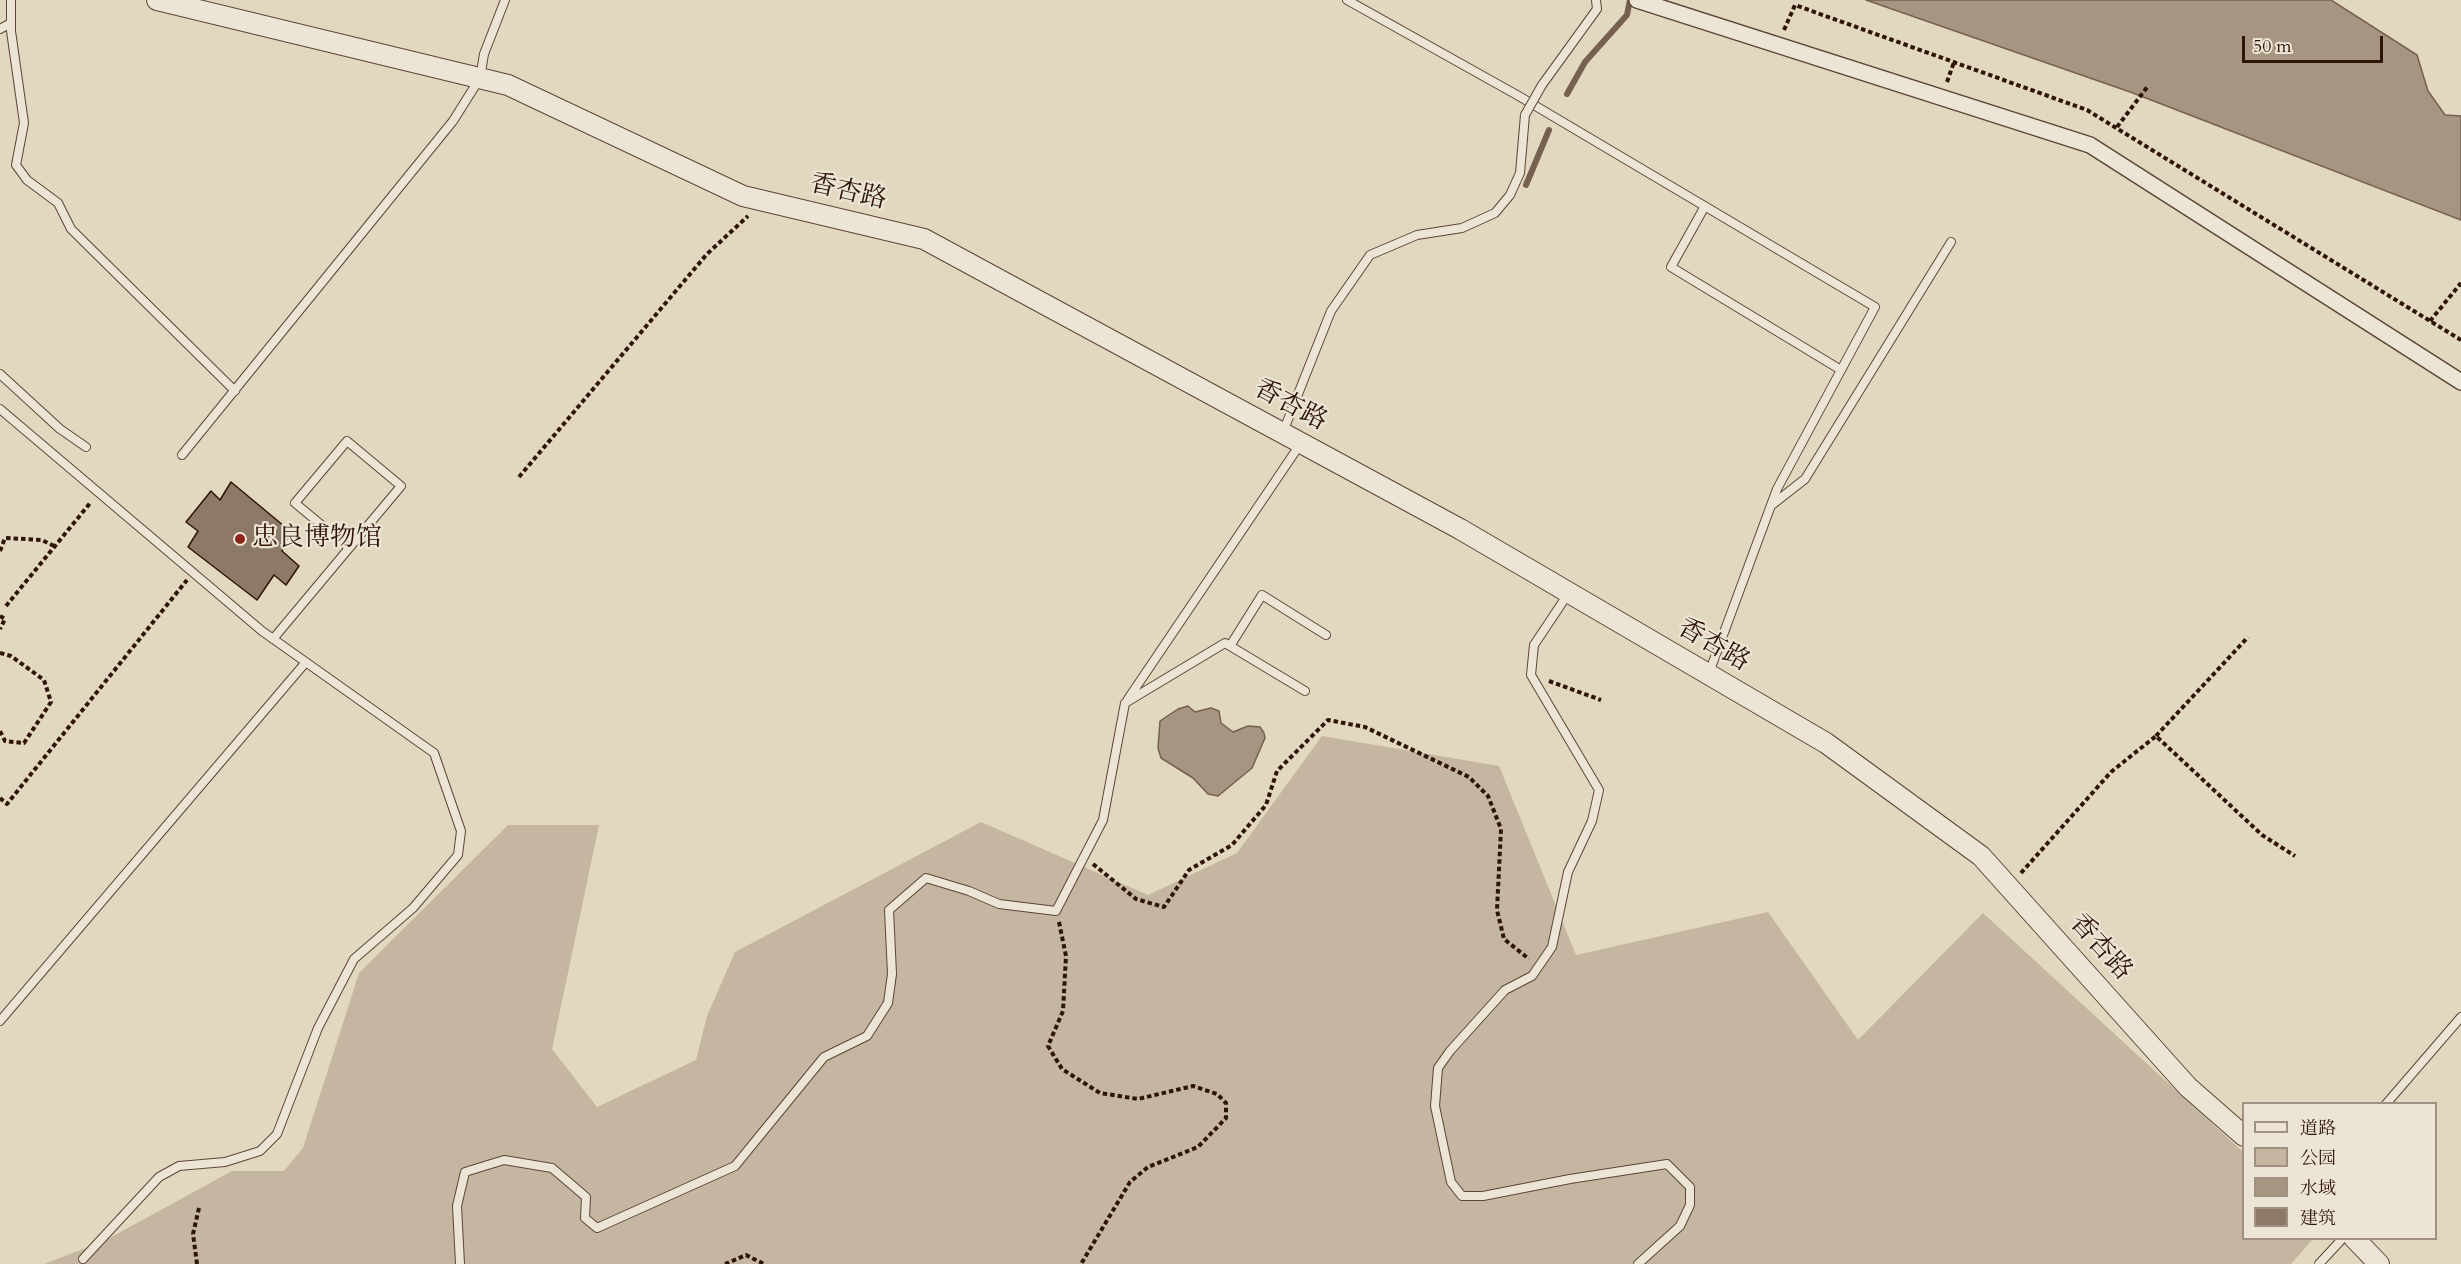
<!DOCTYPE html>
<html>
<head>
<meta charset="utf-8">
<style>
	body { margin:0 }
	#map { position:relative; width:2461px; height:1264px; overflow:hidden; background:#e2d7bf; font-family:Cardo,"Noto Serif SC",serif }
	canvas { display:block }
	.legend { position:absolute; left:2242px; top:1102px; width:195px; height:138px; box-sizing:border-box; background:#ece5d5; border:2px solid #a09183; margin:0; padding:8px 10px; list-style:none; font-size:18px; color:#2f1408 }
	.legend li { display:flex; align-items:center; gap:12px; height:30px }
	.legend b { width:30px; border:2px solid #a09183 }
	.scale { position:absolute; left:2242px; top:36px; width:141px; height:27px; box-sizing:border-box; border:3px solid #2f1408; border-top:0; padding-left:8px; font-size:18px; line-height:21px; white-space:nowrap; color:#2f1408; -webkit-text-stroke:4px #ece5d5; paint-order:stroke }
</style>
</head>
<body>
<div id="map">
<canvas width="2461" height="1264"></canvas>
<ul class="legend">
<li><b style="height:8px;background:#ece5d5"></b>道路</li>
<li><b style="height:16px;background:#c4b6a0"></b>公园</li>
<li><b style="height:16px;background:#a59581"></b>水域</li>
<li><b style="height:16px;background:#8c7967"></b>建筑</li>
</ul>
<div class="scale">50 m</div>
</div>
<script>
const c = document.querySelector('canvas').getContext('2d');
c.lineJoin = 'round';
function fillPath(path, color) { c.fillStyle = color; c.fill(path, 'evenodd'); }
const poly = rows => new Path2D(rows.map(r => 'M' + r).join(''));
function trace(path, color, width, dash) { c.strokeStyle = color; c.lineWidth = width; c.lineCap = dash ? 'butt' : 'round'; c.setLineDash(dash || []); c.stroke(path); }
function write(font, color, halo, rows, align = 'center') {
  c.font = font + ' Cardo,"Noto Serif SC",serif'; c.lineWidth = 4.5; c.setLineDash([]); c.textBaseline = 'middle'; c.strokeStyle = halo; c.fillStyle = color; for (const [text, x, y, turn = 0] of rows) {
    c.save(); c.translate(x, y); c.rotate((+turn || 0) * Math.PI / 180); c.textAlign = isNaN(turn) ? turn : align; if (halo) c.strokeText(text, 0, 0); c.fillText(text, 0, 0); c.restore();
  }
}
fillPath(poly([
	[1322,736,1499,766,1576,955,1768,912,1858,1040,1983,913,2243,1152,2244,1238,2313,1239,2291,1264,44,1264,104,1241,232,1171,284,1171,303,1148,359,973,508,825,599,825,552,1049,597,1107,696,1060,707,1016,735,952,981,822,1148,895,1237,853]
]), '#c4b6a0');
const water = poly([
	[1866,0,2331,0,2417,55,2428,91,2445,115,2461,116,2461,220,2133,93,1866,0],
	[1188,706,1195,712,1211,708,1219,711,1221,723,1233,732,1248,726,1260,727,1264,733,1265,738,1252,768,1218,796,1208,794,1193,778,1161,758,1158,748,1160,721,1178,709,1188,706]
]);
fillPath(water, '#a59581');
trace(water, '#766151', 1.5);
trace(poly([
	[1567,94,1585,62,1627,15,1630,0],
	[1526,185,1549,130]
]), '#766151', 6);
const building = poly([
	[231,482,290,531,282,551,299,566,286,585,274,575,257,600,188,547,198,531,186,522,211,491,220,500,231,482]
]);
fillPath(building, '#8c7967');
trace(building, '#2f1408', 1.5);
const service = poly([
	[11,0,11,31,24,123,16,165,27,180,58,203,71,229,235,391],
	[1347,0,1517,95,1875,307,1777,489,1709,673],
	[0,29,11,23],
	[1542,85,1597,9,1596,0],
	[1705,206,1671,267,1841,370],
	[0,374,60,429,86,447],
	[0,409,262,631,434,753,461,831,458,855,413,908,354,959,318,1028,277,1134,260,1151,225,1162,179,1166,159,1177,83,1259],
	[1283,432,1331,311,1370,255,1417,235,1462,228,1495,213,1510,195,1520,173,1525,115],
	[182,455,453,121,480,78,484,54,505,0],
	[1773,504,1805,479,1951,242],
	[1568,594,1534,645,1531,675,1599,790,1592,821,1568,872,1552,947,1532,976,1505,990,1450,1051,1438,1068,1435,1106,1451,1182,1462,1196,1483,1196,1570,1179,1667,1164,1690,1187,1690,1205,1680,1226,1638,1264],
	[273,639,401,486,347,441,295,503,348,547],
	[1230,646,1262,595,1326,635],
	[1128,699,1301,443],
	[0,1021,306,662],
	[2386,1104,2461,1017],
	[460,1264,457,1206,465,1172,504,1160,552,1168,586,1197,585,1218,597,1228,735,1166,824,1057,867,1036,888,1003,892,974,889,910,926,878,969,891,999,904,1056,911,1103,820,1125,703,1225,643,1305,691],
	[2319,1264,2343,1238]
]);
const minor = poly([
	[1637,0,2090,145,2461,382]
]);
const tertiary = poly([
	[157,0,508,85,743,196,924,239,1460,529,1826,743,1981,856,2188,1087,2244,1136],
	[2354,1238,2379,1264]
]);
trace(service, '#5c4536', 10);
trace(minor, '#5c4536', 18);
trace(tertiary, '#5c4536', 22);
trace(poly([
	[1784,30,1795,5,2087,110,2461,340],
	[1947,82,1954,62],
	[2117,127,2148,86],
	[2430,321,2461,283],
	[519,477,707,254,748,216],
	[0,551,5,538,42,540,54,546],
	[6,606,91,502],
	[0,616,5,619,0,629],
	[0,653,11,656,44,680,51,702,24,743,5,741,0,731],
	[1549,681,1601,700],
	[2156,736,2248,637],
	[0,798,7,804,187,580],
	[1093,864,1136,899,1164,907,1189,870,1232,845,1266,805,1277,771,1328,720,1365,727,1469,777,1488,796,1501,829,1497,910,1504,939,1529,959],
	[2021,873,2111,772,2156,736,2262,835,2295,856],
	[1059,922,1066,956,1063,1011,1048,1046,1062,1069,1100,1093,1138,1099,1193,1086,1217,1094,1226,1103,1226,1118,1198,1147,1148,1167,1130,1182,1081,1264],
	[197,1264,193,1234,199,1208],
	[725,1264,746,1255,764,1264]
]), '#2f1408', 4, [4.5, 3]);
trace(service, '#ece5d5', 8);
trace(minor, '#ece5d5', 15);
trace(tertiary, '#ece5d5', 20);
const serviceBridge = poly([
	[1525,115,1542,85]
]);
trace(serviceBridge, '#5c4536', 10, []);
trace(serviceBridge, '#ece5d5', 8);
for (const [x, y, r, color] of [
	[240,539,6,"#8f2418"]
]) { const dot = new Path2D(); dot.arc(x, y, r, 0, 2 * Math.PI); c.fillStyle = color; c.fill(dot); trace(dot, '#ece5d5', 2); }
write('26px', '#2f1408', '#ece5d5', [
	["香杏路",848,193,13],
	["香杏路",1290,406,28],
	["香杏路",1713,646,30],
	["香杏路",2100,948,48]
]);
write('26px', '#2f1408', '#ece5d5', [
	["忠良博物馆",252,539]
], 'left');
</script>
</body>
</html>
